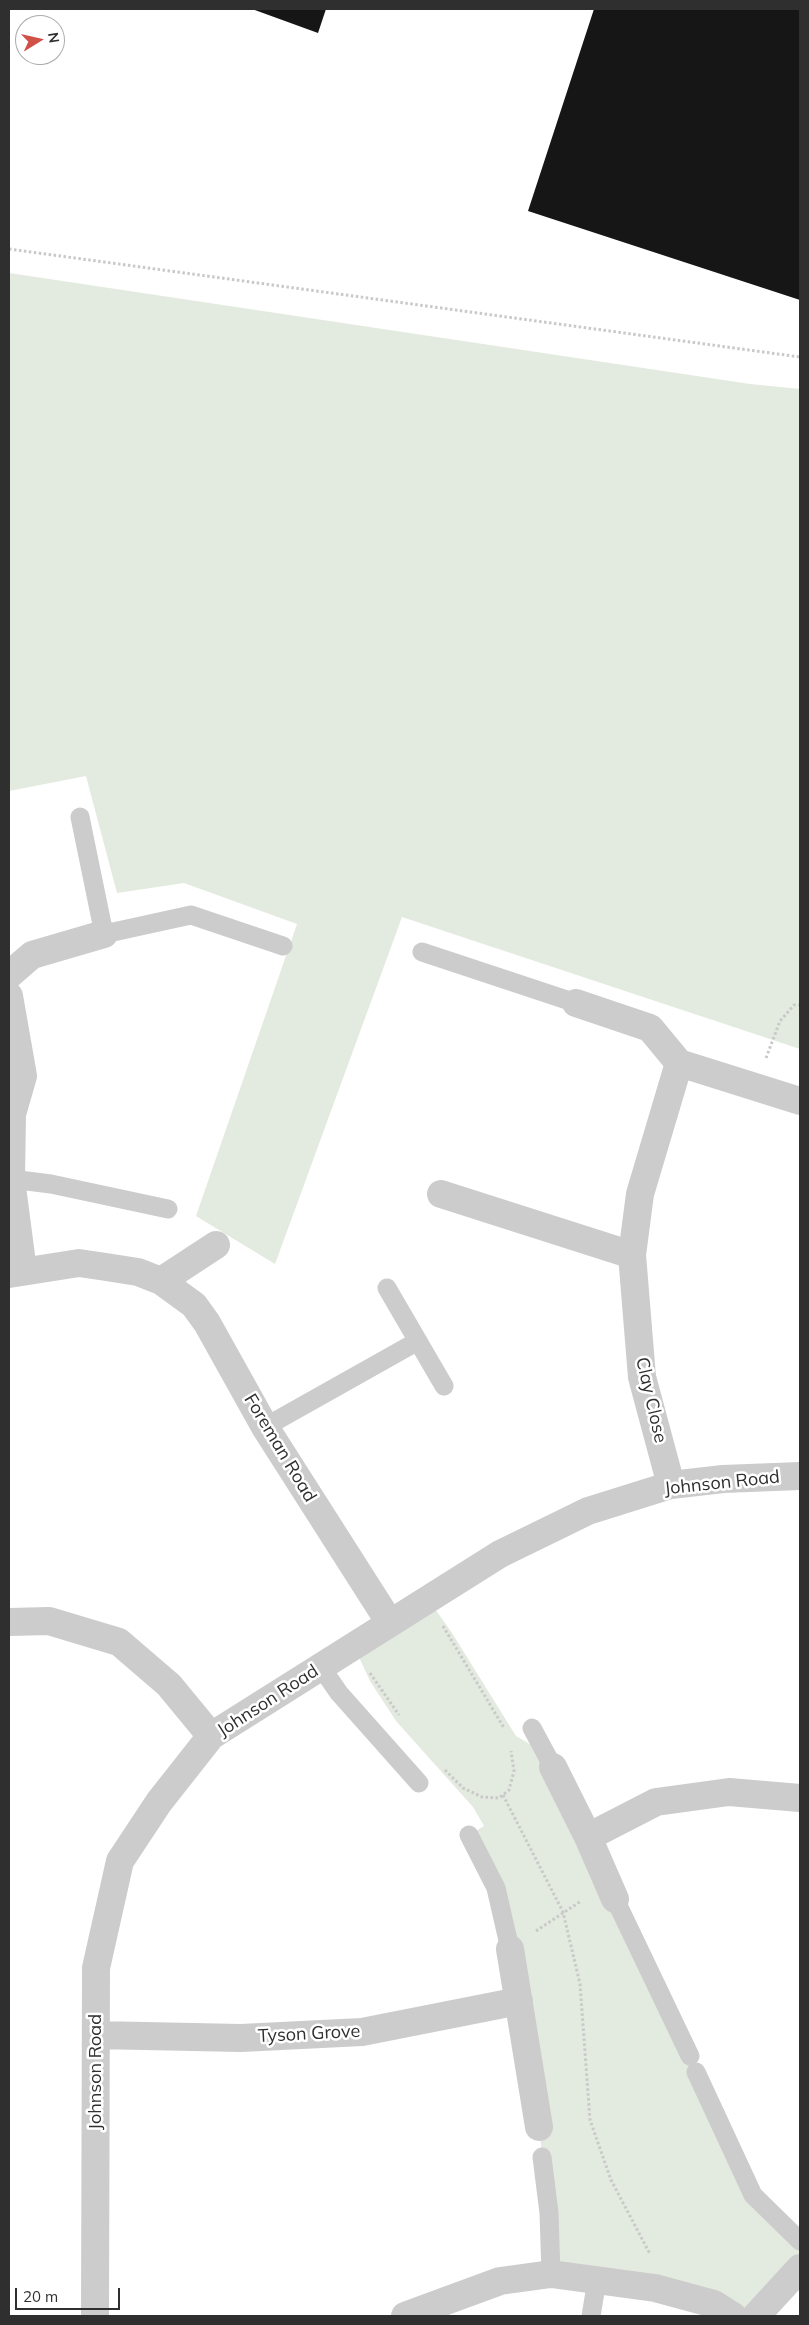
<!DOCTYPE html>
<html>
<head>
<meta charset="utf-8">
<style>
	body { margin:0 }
	#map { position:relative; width:809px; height:2325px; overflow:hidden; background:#fff; font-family:Mulish,sans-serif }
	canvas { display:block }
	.frame { position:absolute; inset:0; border:10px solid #2f2f2f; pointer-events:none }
	.north { position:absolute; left:15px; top:15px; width:50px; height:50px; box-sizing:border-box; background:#fff; border:1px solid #acacac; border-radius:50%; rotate:81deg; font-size:14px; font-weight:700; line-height:20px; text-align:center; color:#2f2f2f }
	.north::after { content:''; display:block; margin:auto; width:18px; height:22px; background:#cf5148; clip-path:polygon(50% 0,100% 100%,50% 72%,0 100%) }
	.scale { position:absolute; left:15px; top:2288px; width:105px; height:22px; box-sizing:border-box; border:2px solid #2f2f2f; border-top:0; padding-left:6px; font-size:15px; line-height:18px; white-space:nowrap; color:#2f2f2f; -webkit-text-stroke:4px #fff; paint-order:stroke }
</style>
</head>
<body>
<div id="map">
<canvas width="809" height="2325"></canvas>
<div class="frame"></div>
<div class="north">N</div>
<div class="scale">20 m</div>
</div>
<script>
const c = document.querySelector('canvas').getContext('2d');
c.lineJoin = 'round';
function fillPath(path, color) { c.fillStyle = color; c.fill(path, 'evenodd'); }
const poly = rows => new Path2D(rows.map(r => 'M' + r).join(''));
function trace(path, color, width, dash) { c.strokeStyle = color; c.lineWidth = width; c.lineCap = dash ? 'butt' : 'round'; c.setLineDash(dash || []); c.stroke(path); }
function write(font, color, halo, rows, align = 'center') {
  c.font = font + ' Mulish,sans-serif'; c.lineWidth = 5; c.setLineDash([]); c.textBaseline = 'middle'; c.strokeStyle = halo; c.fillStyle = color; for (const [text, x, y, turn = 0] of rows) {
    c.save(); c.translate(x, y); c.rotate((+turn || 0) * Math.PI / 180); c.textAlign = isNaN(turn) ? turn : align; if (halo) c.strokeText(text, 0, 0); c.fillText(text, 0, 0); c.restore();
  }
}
fillPath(poly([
	[9,273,750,384,800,389,800,1049,402,917,275,1264,196,1216,297,924,184,883,117,893,86,776,9,791],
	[428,1599,452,1633,516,1736,545,1753,753,2195,800,2241,800,2268,756,2316,551,2274,549,2213,539,2127,510,1949,469,1835,484,1826,473,1807,396,1721,370,1681,354,1646]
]), '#e3eadf');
fillPath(poly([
	[252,9,326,9,318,33],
	[594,9,800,9,800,300,528,211]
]), '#161616');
trace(poly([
	[9,249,800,357],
	[766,1058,780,1021,794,1005,800,1005],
	[443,1626,504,1728],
	[370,1673,399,1715],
	[445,1770,463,1788,482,1797,499,1798,509,1790,514,1771,511,1751],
	[503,1795,563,1912,580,1984,590,2120,611,2180,650,2254],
	[536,1931,581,1901]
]), '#c9c9c9', 3, [2.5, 2.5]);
trace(poly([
	[80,817,104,934,191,915,283,946],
	[422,952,576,1003],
	[11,1179,51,1184,168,1209],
	[387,1288,444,1386],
	[265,1427,418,1341],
	[321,1667,339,1693,419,1783],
	[532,1728,553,1767],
	[469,1835,496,1888,510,1949],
	[615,1899,690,2056],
	[696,2072,753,2195,800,2241],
	[542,2157,549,2213,551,2274],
	[591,2316,597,2280]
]), '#ccc', 19);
trace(poly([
	[9,975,32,955,104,934],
	[9,996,23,1076,12,1114,11,1179,23,1271],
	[576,1003,650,1028,679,1063,800,1101],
	[441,1194,632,1255],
	[9,1274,79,1263,106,1267,138,1272,161,1281,194,1305,207,1323,265,1427,390,1623],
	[161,1281,216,1245],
	[671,1485,642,1377,632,1255,640,1194,679,1063],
	[9,1622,49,1621,119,1642,169,1685,211,1736],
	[553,1767,588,1837,615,1899],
	[588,1837,656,1802,729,1792,800,1798],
	[510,1949,539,2127],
	[96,2035,241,2038,362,2032,519,2001],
	[95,2316,96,1968,120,1861,159,1802,211,1736,500,1554,588,1511,671,1485,723,1479,800,1476],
	[405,2316,500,2281,551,2274,655,2288,714,2304,733,2316],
	[756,2316,800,2268]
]), '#ccc', 28);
write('18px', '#2f2f2f', '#fff', [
	["Clay Close",651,1400,77],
	["Foreman Road",280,1448,59],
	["Johnson Road",722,1483,-6],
	["Johnson Road",268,1701,-33],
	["Tyson Grove",309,2034,-3],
	["Johnson Road",96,2072,-90]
]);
</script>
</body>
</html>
